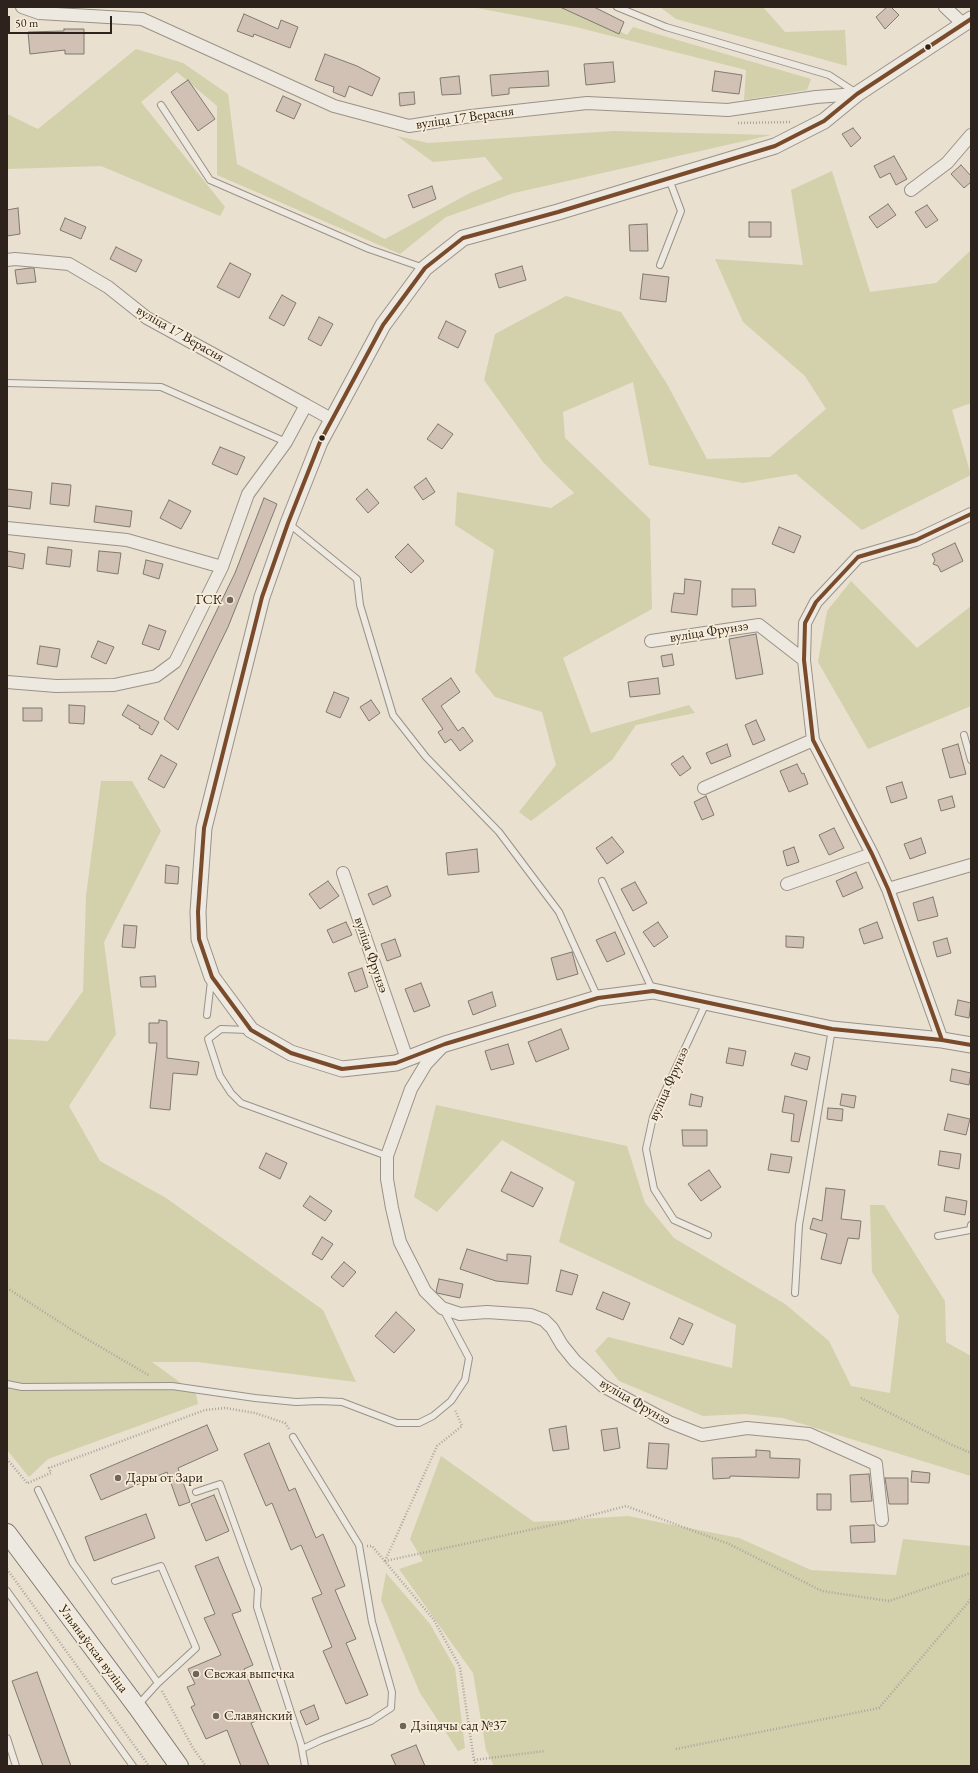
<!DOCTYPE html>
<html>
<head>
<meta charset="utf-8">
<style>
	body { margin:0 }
	#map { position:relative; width:978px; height:1773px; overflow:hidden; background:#e9e0cf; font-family:"EB Garamond",serif }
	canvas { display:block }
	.frame { position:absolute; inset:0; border:8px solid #2e231c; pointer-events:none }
	.scale { position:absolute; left:8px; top:16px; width:104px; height:18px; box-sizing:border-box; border:2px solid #2e231c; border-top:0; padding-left:5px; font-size:12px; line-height:14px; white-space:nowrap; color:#2e231c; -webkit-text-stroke:3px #f8edd9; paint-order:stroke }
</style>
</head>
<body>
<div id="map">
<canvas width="978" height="1773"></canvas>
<div class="frame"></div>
<div class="scale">50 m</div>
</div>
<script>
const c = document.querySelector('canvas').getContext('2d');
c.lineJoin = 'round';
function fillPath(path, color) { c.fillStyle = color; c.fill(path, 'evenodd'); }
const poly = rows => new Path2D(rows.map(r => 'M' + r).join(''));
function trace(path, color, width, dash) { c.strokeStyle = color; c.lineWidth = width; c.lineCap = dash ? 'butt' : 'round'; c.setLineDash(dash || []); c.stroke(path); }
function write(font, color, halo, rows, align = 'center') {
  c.font = font + ' "EB Garamond",serif'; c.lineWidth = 3.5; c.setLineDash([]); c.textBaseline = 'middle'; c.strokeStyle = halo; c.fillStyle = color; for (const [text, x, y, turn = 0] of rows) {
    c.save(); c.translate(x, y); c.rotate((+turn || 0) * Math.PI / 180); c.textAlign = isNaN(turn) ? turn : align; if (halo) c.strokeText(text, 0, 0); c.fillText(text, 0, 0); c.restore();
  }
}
fillPath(poly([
	[472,7,574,7,627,35,633,27,811,79,807,90,744,100,746,70,572,26],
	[660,7,763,7,785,32,845,30,847,66,676,19],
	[136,49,183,63,228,94,237,164,385,239,470,193,503,179,485,157,433,162,397,136,428,143,614,131,771,135,514,193,446,217,400,254,217,175,217,106,177,72,141,102,225,207,220,216,101,166,7,169,7,114,38,129],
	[832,171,870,292,936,283,971,250,971,403,952,410,971,475,862,530,796,474,743,483,649,465,633,382,563,412,565,438,650,519,652,609,563,658,591,733,689,705,695,713,636,725,612,760,531,821,519,812,556,765,542,712,495,697,475,672,494,550,455,525,457,492,551,508,574,493,543,462,484,380,495,334,566,296,621,312,667,384,707,459,770,457,826,409,805,376,743,322,715,259,803,265,791,190],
	[851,581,917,648,971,606,971,706,868,749,818,662,827,611],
	[101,781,132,781,161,831,104,942,116,1034,69,1106,100,1161,166,1198,323,1310,356,1382,197,1362,152,1362,196,1394,198,1404,48,1459,29,1477,7,1450,7,1039,48,1041,83,991,86,896],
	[436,1105,627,1146,645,1203,674,1238,785,1304,829,1341,851,1386,890,1393,899,1316,872,1272,870,1205,884,1205,945,1301,946,1342,971,1356,971,1476,783,1418,745,1414,703,1416,619,1381,595,1351,608,1337,732,1368,736,1325,559,1242,575,1182,502,1140,437,1212,414,1197],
	[441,1456,534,1522,628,1516,739,1538,811,1570,896,1575,903,1539,971,1546,971,1766,494,1766,486,1750,473,1673,399,1569,423,1561,410,1539],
	[386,1573,430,1624,455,1668,465,1748,458,1751,420,1693,381,1600]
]), '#d3d0ac');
const building = poly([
	[560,7,594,7,624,22,619,34,560,7],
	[887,7,891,7,899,15,885,29,876,17,887,7],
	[244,14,278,29,281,20,298,27,290,48,254,34,253,37,237,31,244,14],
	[64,29,84,29,84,54,65,54,65,50,30,54,28,32,64,31,64,29],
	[325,54,357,66,380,78,372,96,349,86,345,97,333,92,334,87,315,80,325,54],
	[613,62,615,82,586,85,584,64,613,62],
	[548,71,549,86,509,88,509,94,492,96,490,75,548,71],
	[715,71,742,75,739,94,712,91,715,71],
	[459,76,461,94,442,95,440,78,459,76],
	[188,80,215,119,198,131,171,92,188,80],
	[414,92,415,104,400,106,399,93,414,92],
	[283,96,301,104,294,119,276,111,283,96],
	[853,128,861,138,851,147,842,134,853,128],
	[894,156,907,179,896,185,890,173,880,178,874,166,894,156],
	[961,165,971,176,971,182,964,188,951,174,961,165],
	[432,186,436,199,413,208,408,195,432,186],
	[888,204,896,215,877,228,869,217,888,204],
	[927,205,938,220,926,228,915,212,927,205],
	[18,208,20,234,7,236,7,210,18,208],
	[65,218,86,227,81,239,60,230,65,218],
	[749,222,771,222,771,237,749,237,749,222],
	[647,224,648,251,630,251,629,225,647,224],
	[116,247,142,260,136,272,110,259,116,247],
	[230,263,251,274,239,298,217,287,230,263],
	[522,266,526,280,499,288,495,274,522,266],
	[30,268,34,268,36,282,17,284,15,270,30,268],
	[643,274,669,277,666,302,640,299,643,274],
	[282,295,296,303,284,326,269,318,282,295],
	[319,317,333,324,321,346,308,339,319,317],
	[446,321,466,331,458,348,438,338,446,321],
	[438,424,453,434,442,449,427,439,438,424],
	[220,447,245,457,237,475,212,464,220,447],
	[426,478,435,492,423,500,414,487,426,478],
	[52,483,71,485,69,506,50,504,52,483],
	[7,489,32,492,30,509,7,506,7,489],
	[367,489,379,503,368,513,356,499,367,489],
	[264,498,277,504,228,627,178,730,164,719,235,573,264,498],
	[169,500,191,511,181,529,160,518,169,500],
	[96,506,132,511,130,527,94,522,96,506],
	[779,527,801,536,794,553,772,544,779,527],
	[955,543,963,561,941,572,938,566,933,564,935,560,932,554,955,543],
	[408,544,424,561,411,573,395,557,408,544],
	[48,547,72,550,70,567,46,564,48,547],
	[7,551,25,554,23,569,7,566,7,551],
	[99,551,121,553,118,574,97,571,99,551],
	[146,560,163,564,159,579,143,574,146,560],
	[685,579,701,581,697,615,671,612,674,593,684,594,685,579],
	[732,589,755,589,756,606,732,607,732,589],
	[149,625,166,631,159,650,142,644,149,625],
	[756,634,763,674,736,679,729,639,756,634],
	[98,641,114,647,106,664,91,657,98,641],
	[40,646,60,649,57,667,37,664,40,646],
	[672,654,674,665,663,667,661,656,672,654],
	[451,678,460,692,441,706,458,731,463,727,473,741,460,751,451,739,445,743,438,732,443,729,422,699,451,678],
	[658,678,660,694,630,697,628,682,658,678],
	[334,692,349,698,340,718,326,712,334,692],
	[371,700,380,713,369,721,360,707,371,700],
	[69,705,85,706,84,724,69,723,69,705],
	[128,705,159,722,152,735,139,728,140,726,122,715,128,705],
	[23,708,42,708,42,721,23,721,23,708],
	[756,720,765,740,753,745,745,725,756,720],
	[727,744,731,756,711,764,706,753,727,744],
	[958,744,966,774,950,778,942,749,958,744],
	[161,755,177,764,164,788,148,779,161,755],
	[683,756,691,768,680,776,671,764,683,756],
	[797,764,802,774,804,773,808,784,789,792,780,771,797,764],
	[902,782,907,798,891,803,886,787,902,782],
	[706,796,714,815,702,820,694,802,706,796],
	[952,796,955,807,941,811,938,800,952,796],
	[834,828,844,848,829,855,819,835,834,828],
	[612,837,624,852,607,864,596,848,612,837],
	[921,838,926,853,910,859,904,844,921,838],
	[794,847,799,862,787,866,783,851,794,847],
	[477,849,479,872,448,875,446,853,477,849],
	[166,865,179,867,178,884,165,883,166,865],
	[856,872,863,888,843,897,836,881,856,872],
	[328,881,339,896,320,909,309,894,328,881],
	[635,882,647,903,633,911,621,889,635,882],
	[387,886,391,896,373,905,368,894,387,886],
	[933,897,938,916,918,921,913,903,933,897],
	[346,922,352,935,333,943,327,930,346,922],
	[658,922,668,937,654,947,643,932,658,922],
	[877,922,883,938,864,944,859,929,877,922],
	[124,925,137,926,135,948,122,947,124,925],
	[615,932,625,954,607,962,596,940,615,932],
	[786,936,804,937,803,948,786,947,786,936],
	[947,938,951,953,937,957,933,942,947,938],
	[395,939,401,956,387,961,381,944,395,939],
	[572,952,578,974,557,980,551,958,572,952],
	[362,968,368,987,355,992,348,973,362,968],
	[155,976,156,987,141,987,140,977,155,976],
	[421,983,430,1006,414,1012,405,989,421,983],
	[492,992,496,1006,473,1015,468,1001,492,992],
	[958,1000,971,1003,969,1018,955,1015,958,1000],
	[159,1020,167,1021,167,1058,199,1062,197,1075,173,1073,170,1110,150,1108,157,1043,149,1043,149,1023,159,1023,159,1020],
	[561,1029,569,1049,536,1062,528,1042,561,1029],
	[508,1044,514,1064,491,1070,485,1051,508,1044],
	[729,1048,746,1051,743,1066,726,1063,729,1048],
	[795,1053,810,1057,807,1070,791,1065,795,1053],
	[952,1069,971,1073,969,1085,950,1081,952,1069],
	[691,1094,703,1097,701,1107,689,1105,691,1094],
	[842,1094,856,1096,854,1108,840,1105,842,1094],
	[785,1096,807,1101,799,1142,791,1141,794,1114,782,1112,785,1096],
	[828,1108,843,1109,842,1121,827,1119,828,1108],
	[948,1114,970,1119,966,1135,944,1130,948,1114],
	[682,1130,707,1130,707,1146,683,1146,682,1130],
	[940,1151,961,1154,959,1169,938,1165,940,1151],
	[266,1153,287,1163,280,1179,259,1168,266,1153],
	[771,1154,792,1157,789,1173,768,1170,771,1154],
	[709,1170,721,1187,701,1201,688,1184,709,1170],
	[511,1172,543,1188,533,1207,501,1191,511,1172],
	[826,1188,845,1190,841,1219,861,1221,859,1239,848,1238,841,1264,821,1259,827,1234,810,1229,813,1218,822,1221,826,1188],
	[310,1196,332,1211,325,1221,303,1206,310,1196],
	[946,1197,967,1201,965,1215,944,1211,946,1197],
	[322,1237,333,1244,322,1260,312,1254,322,1237],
	[467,1249,507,1261,507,1254,531,1256,528,1284,496,1281,460,1269,467,1249],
	[344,1262,356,1272,343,1287,331,1277,344,1262],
	[561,1270,578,1275,572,1295,556,1291,561,1270],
	[439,1279,463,1284,460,1298,437,1293,436,1292,439,1279],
	[603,1292,630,1303,623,1320,596,1309,603,1292],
	[396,1312,415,1330,394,1353,375,1336,396,1312],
	[679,1318,693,1324,683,1345,670,1338,679,1318],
	[207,1425,218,1450,178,1468,190,1502,179,1506,167,1472,101,1500,90,1475,207,1425],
	[566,1426,569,1449,553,1451,549,1429,566,1426],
	[617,1428,620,1448,604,1451,601,1430,617,1428],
	[269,1443,289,1491,295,1488,316,1538,323,1534,345,1586,335,1590,356,1639,346,1643,368,1695,346,1704,323,1651,332,1647,312,1598,322,1594,301,1545,291,1550,272,1503,266,1506,244,1454,269,1443],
	[649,1443,669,1444,667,1469,647,1468,649,1443],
	[756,1450,770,1451,770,1458,800,1459,799,1478,730,1476,730,1478,713,1479,712,1458,756,1457,756,1450],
	[912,1471,930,1473,929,1483,911,1482,912,1471],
	[869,1474,872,1501,851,1502,850,1475,869,1474],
	[885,1478,908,1478,908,1504,889,1504,885,1478],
	[817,1494,831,1494,831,1510,817,1510,817,1494],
	[214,1495,229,1531,206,1541,191,1504,214,1495],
	[146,1514,155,1538,94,1561,85,1537,146,1514],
	[874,1525,875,1542,851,1543,850,1526,874,1525],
	[218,1557,241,1611,232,1614,253,1665,244,1669,264,1718,251,1723,269,1766,241,1766,227,1730,206,1739,191,1707,195,1705,187,1687,195,1684,188,1669,221,1655,204,1618,215,1614,195,1566,218,1557],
	[37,1672,71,1766,43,1766,12,1681,37,1672],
	[314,1705,319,1719,306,1725,300,1711,314,1705],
	[416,1745,425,1766,396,1766,391,1755,416,1745]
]);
fillPath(building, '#d1c1b4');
trace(building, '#7f7970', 1);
const service = poly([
	[617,7,666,27,829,75,855,92],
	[161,105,210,180,369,249,424,268],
	[660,265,681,211,669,179],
	[7,383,161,387,286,442],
	[288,523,357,579,360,605,393,715,426,757,499,832,559,912,598,998],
	[964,735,971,760],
	[602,881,653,991],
	[706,1003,653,1117,646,1149,654,1189,674,1220,708,1235],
	[207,1015,211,981],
	[248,1030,221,1029,208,1039,220,1076,231,1093,241,1103,387,1156],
	[938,1236,970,1230,971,1225],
	[795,1293,799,1225,832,1029],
	[7,1384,22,1387,172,1386,255,1398,296,1402,319,1401,342,1402,397,1423,419,1423,433,1416,451,1401,465,1380,469,1358,443,1309],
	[293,1437,359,1545,372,1622,392,1692,391,1708,371,1721,321,1740,302,1749],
	[38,1490,73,1563,158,1683,138,1705],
	[196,1492,220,1484,258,1589,257,1607,301,1744,305,1766],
	[115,1581,161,1566,196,1648,158,1683],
	[7,1591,133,1766],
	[7,1738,16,1766]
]);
const minor = poly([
	[22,7,39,13,142,19,334,106,409,126,471,116,587,103,728,110,816,97,857,94],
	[945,7,963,24],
	[911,190,947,163,971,135],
	[7,260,15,259,69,264,108,287,147,318,306,405],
	[7,528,127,540,222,567,248,494,286,442,306,405,333,420],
	[651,641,759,625,804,660],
	[7,682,56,686,114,685,156,676,175,662,222,567],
	[704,788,813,740],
	[343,873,407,1059],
	[787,884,872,854],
	[888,889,971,865],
	[942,1040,888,889,872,854,813,740,804,660,805,623,816,602,858,557,916,540,971,514],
	[443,1046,426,1064,411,1089,387,1156,387,1179,392,1208,400,1242,425,1291,442,1308,460,1314,487,1312,531,1315,544,1320,552,1328,562,1345,575,1361,603,1386,669,1422,702,1435,747,1428,809,1434,876,1464,882,1520]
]);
const tertiary = poly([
	[971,19,857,94,824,121,775,146,558,212,463,238,425,268,383,325,320,442,288,523,262,597,204,828,198,912,199,939,212,977,251,1030,291,1053,342,1069,396,1063,445,1044,598,998,653,991,832,1029,942,1040,971,1045]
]);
const secondary = poly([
	[7,1533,137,1707,179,1766]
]);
trace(service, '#999288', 8);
trace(minor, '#999288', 14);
trace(tertiary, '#999288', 17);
trace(secondary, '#7f7970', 20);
trace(poly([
	[738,123,791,122],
	[7,1288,75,1332,150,1376],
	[861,1398,952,1445,971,1453],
	[7,1459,27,1483],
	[28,1483,51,1473,49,1468,205,1410,225,1408,255,1413,285,1423,289,1429],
	[367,1546,372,1546,434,1620,460,1667,474,1760,477,1766],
	[385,1561,562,1523,626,1506,729,1544,822,1591,889,1601,971,1573],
	[385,1561,437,1446,462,1426,455,1410],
	[7,1569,149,1766],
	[162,1691,193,1748,206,1766],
	[676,1749,879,1708,971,1599],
	[474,1760,545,1751]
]), '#aaa59e', 2.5, [1, 2]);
trace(service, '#ede8e0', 6);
trace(minor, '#ede8e0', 12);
trace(tertiary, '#ede8e0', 15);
trace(secondary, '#ede8e0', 18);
trace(poly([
	[971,19,857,94,824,121,775,146,558,212,463,238,425,268,383,325,320,442,288,523,262,597,204,828,198,912,199,939,212,977,251,1030,291,1053,342,1069,396,1063,445,1044,598,998,653,991,832,1029,942,1040,971,1045],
	[942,1040,888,889,872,854,813,740,804,660,805,623,816,602,858,557,916,540,971,514]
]), '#7a4b2a', 4);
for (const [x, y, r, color] of [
	[928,47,3.5,"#2e231c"],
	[322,438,3.5,"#2e231c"],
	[230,600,4,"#6f655b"],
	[118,1478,4,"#6f655b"],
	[196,1674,4,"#6f655b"],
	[216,1716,4,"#6f655b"],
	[403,1726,4,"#6f655b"]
]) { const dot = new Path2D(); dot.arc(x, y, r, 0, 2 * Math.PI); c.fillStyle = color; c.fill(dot); trace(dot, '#f8edd9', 1.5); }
write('14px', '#2e231c', '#f8edd9', [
	["вуліца 17 Верасня",465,118,-8],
	["вуліца 17 Верасня",180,334,30],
	["вуліца Фрунзэ",709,632,-9],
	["вуліца Фрунзэ",371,955,71],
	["вуліца Фрунзэ",669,1084,-66],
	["вуліца Фрунзэ",635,1402,30],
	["Ульянаўская вуліца",93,1649,53]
]);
write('14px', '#2e231c', '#f8edd9', [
	["ГСК",222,600,"right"],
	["Дары от Зари",126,1478],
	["Свежая выпечка",204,1674],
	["Славянский",224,1716],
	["Дзіцячы сад №37",411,1726]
], 'left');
</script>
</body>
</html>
